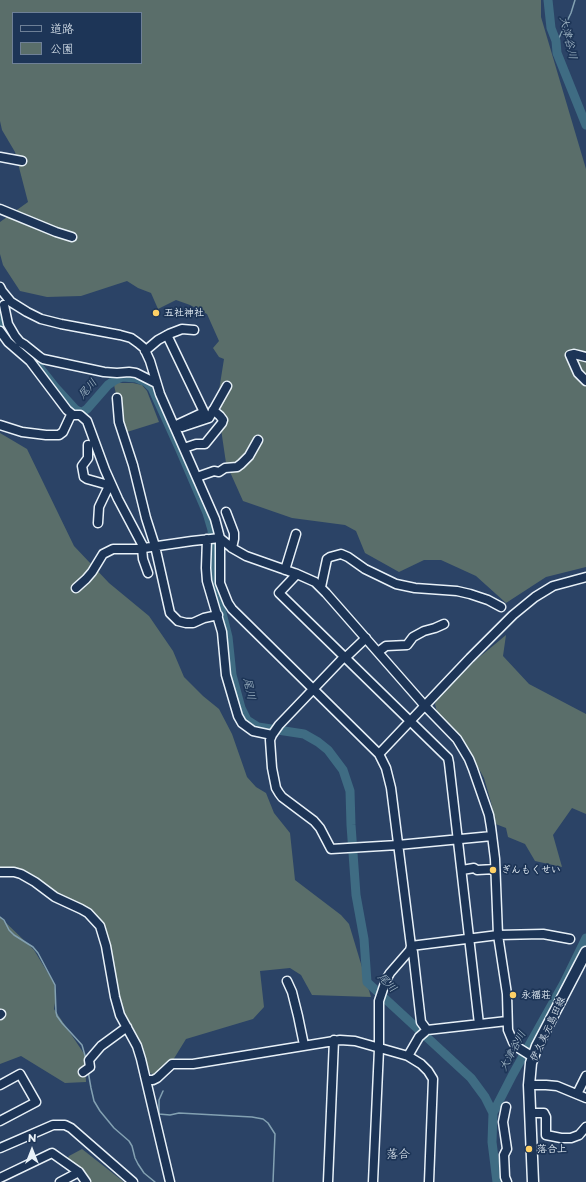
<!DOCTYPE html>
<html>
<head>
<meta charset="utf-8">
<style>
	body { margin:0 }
	#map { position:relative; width:586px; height:1182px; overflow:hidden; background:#2b4366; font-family:"Playpen Sans","Klee One",sans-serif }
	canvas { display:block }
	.legend { position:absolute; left:12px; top:12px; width:130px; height:52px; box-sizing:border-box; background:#1d3557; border:1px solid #6e8097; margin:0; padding:5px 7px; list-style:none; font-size:12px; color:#e8f1f8 }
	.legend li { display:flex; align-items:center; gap:8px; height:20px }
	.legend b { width:20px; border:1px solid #6e8097 }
	.north { position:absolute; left:12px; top:1130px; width:40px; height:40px; -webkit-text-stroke:3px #1d3557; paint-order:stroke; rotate:0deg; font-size:11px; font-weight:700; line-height:16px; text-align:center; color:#e8f1f8 }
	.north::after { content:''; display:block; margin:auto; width:14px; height:18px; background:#e8f1f8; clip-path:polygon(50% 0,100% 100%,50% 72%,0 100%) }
</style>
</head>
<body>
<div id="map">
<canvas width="586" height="1182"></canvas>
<ul class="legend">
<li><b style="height:5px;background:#1d3557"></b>道路</li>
<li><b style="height:11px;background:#5a6e6a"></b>公園</li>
</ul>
<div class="north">N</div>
</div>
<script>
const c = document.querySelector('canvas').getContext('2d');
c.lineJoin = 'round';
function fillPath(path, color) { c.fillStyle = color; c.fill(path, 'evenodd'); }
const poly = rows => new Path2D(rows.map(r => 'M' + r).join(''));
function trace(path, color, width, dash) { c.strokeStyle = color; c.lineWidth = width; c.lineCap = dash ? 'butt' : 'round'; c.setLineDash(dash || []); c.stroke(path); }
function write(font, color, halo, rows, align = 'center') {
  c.font = font + ' "Playpen Sans","Klee One",sans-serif'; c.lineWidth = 3.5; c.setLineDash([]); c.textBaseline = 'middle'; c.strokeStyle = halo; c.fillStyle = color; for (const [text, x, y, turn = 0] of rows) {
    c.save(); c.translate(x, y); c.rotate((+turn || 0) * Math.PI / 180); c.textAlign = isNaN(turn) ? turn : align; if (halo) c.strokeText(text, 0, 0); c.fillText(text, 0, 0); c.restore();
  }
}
fillPath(poly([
	[0,0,541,0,541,17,586,169,586,567,546,577,506,603,476,576,441,560,424,560,399,572,365,553,356,531,345,525,292,518,243,501,226,463,221,429,228,420,217,403,224,359,219,357,213,348,219,341,207,314,190,305,176,300,158,309,151,293,138,288,127,281,81,296,47,297,20,291,3,265,0,254,0,222,28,202,15,152,2,130,0,121],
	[13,13,141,13,141,63,13,63],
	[117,383,133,383,142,385,147,391,159,422,127,432,122,421,114,385],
	[0,433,27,449,74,546,109,583,149,616,173,651,184,677,203,696,219,709,232,734,247,777,256,787,266,793,274,813,290,833,295,880,341,915,349,924,371,997,312,995,301,975,290,968,260,971,264,1007,253,1019,186,1039,162,1078,150,1073,141,1046,124,1012,112,1000,102,924,72,902,27,876,0,869],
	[506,635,503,656,529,684,586,714,586,814,572,808,553,835,562,867,535,861,525,844,508,837,506,828,493,823,492,806,484,778,465,744,437,712,435,704,438,697,477,659],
	[0,917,34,950,54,983,56,997,54,1009,85,1055,86,1082,65,1083,21,1056,0,1064],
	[82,1149,124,1182,86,1182,66,1161,69,1156]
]), '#5a6e6a');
trace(poly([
	[556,44,571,13,575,0],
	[0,917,4,920,9,930,14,935,33,947,38,953,55,985,56,1012,57,1016,62,1023,82,1045,86,1059],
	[88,1071,91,1088,94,1101,100,1111,114,1128,129,1141,132,1146,135,1158,138,1164,144,1173,155,1182],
	[163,1091,159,1100,159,1114,170,1115,179,1113,252,1117,263,1119,268,1123,275,1134,273,1182]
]), '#83a1b2', 1.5);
trace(poly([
	[548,0,551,28,556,41,557,53,586,125],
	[0,308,4,325,7,333,16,343,29,354,55,387,75,409,80,412,84,411,87,409,108,385,115,380,122,377,136,378,146,382,152,388,180,450,207,513,212,530,213,543,212,572,228,637,232,675,241,708,247,720,258,727,304,734,318,742,328,750,343,770,350,791,351,825,356,895,364,939,367,982,471,1078,485,1097,493,1113],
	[497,1182,492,1142,493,1113,513,1074,564,983,586,938]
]), '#3f6c83', 9);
const minor = poly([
	[0,157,22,161],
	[0,209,56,232,72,237],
	[0,287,2,291,11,302,27,312,41,319,61,324,120,335,131,338,138,343,144,348,150,361,160,394,215,519,220,538,220,583,228,603,232,609,379,754,470,658,513,615,535,597,553,586,586,577],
	[4,305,8,324,15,336,20,342,25,345,40,357,43,359,104,372,117,373,129,372,136,373,156,383],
	[0,331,8,342,30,361,67,410,73,415,80,415,87,421,105,470,118,499,144,548,192,541,220,538,232,548,246,556,297,574,315,582,326,593,425,706,457,739,469,759,473,769,489,815,491,827,495,859,498,935,507,994,508,1030,513,1042,517,1047,533,1057],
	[167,335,204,412,174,426],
	[145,351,158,340,169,334,182,329,194,330],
	[586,357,574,354,570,355,578,373,586,381],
	[117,398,119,422,133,465,146,518,155,546,170,613,178,621,186,623,193,623,204,618,218,615],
	[0,425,22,432,46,435,59,435,63,432,70,417,73,415],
	[182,427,209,418,227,386],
	[88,445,88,458,82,466,84,477,87,479,112,486],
	[184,448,196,444,205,444,222,423,223,420,220,416,213,410],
	[197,477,214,471,219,472,225,468,237,467,241,464,249,456,258,440],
	[226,512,234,533,234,539,232,548],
	[98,523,99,507,109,486],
	[207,539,206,568,207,581,222,632,226,675,238,716,242,723,253,731,272,735],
	[142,548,143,559,148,573],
	[285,570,296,534],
	[297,574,279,593,448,758,449,763,479,1024],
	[321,587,327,559,330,557,341,554,348,557,365,569,396,584,415,588,457,591,470,594,488,600,501,607],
	[76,588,86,579,92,572,103,554,113,549,139,549,144,548],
	[378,652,386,646,407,645,413,637,424,631,435,628,444,624],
	[344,657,279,725,272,735,270,740,272,768,276,788,279,793,282,797,314,821,320,828,331,849,398,845,492,836],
	[345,658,366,638],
	[462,870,474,868,477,870,495,869],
	[0,872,14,872,21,874,35,882,55,897,81,909,88,913,100,926,106,946,115,997,120,1015,137,1046,141,1059,170,1182],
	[287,981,292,992,298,1016,304,1045],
	[0,1015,1,1014],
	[427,1030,421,1022,413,952,411,946,498,935,543,934,570,939],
	[408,1056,419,1037,427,1030,507,1021],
	[83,1072,90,1067,89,1060,101,1046,127,1027],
	[146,1080,153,1080,157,1078,172,1064,193,1064,340,1040,355,1041,408,1056,421,1064,428,1071,433,1079,429,1182],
	[0,1085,20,1074,36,1102,0,1121],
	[529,1085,546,1085,557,1086,586,1098],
	[577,1094,586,1076],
	[506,1107,503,1122,507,1149,504,1155,505,1177,507,1182],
	[530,1113,544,1113,546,1117,546,1135,561,1138,571,1138,579,1135,586,1127],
	[0,1148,53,1125,65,1125,71,1128,133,1182],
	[0,1178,52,1153,79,1172,86,1182],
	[60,1182,79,1172],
	[328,1182,334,1040],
	[373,1182,379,1049,379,1001,386,980,390,973,410,950,411,946,391,788,386,768,379,754]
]);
const major = poly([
	[533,1182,529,1085,531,1063,537,1046,586,952]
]);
trace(minor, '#e8f1f8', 11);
trace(major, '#e8f1f8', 13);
trace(minor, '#1d3557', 8);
trace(major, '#1d3557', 10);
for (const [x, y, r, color] of [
	[156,313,4,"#ffd166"],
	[493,870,4,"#ffd166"],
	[513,995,4,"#ffd166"],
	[529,1149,4,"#ffd166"]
]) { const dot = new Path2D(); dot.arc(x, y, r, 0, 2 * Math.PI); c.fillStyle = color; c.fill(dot); trace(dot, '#1d3557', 1.5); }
write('bold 10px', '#e8f1f8', '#1d3557', [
	["五社神社",164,313],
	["ぎんもくせい",501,870],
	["永福荘",521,995],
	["落合上",537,1149]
], 'left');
write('10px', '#e8f1f8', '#1d3557', [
	["伊久美元島田線",548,1029,-65]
]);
write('italic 11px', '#adc2cf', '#1d3557', [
	["大津谷川",568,38,77],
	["尾川",88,389,-49],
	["尾川",249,689,78],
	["尾川",387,983,46],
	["大津谷川",513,1051,-62]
]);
write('12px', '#e8f1f8', '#1d3557', [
	["落合",398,1155]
]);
</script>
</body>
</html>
